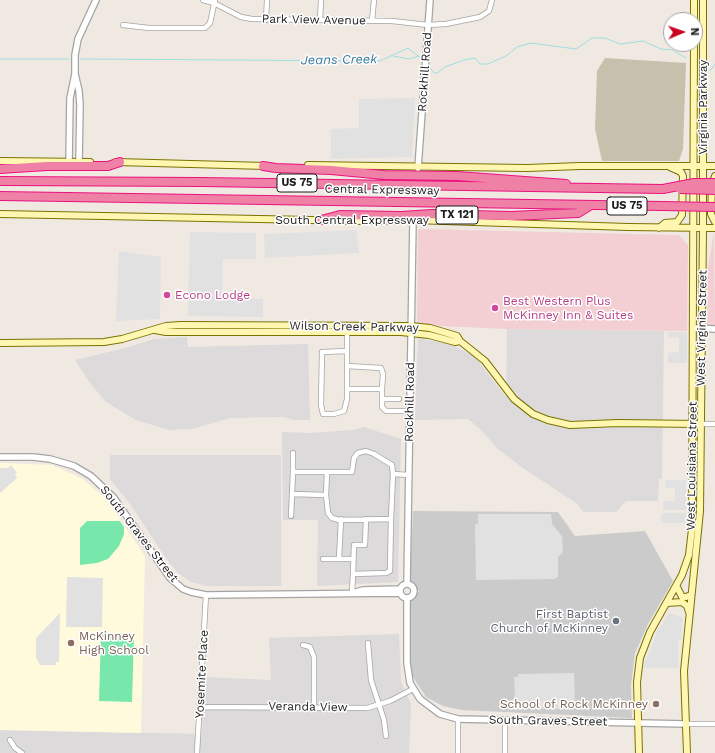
<!DOCTYPE html>
<html>
<head>
<meta charset="utf-8">
<style>
	body { margin:0 }
	#map { position:relative; width:715px; height:753px; overflow:hidden; background:#f0e9e2; font-family:"Work Sans",sans-serif }
	canvas { display:block }
	.north { position:absolute; left:663px; top:12px; width:40px; height:40px; box-sizing:border-box; background:#fff; border:1px solid #a5a5a5; border-radius:50%; rotate:88deg; font-size:11px; font-weight:700; line-height:16px; text-align:center; color:#1d1d1d }
	.north::after { content:''; display:block; margin:auto; width:14px; height:18px; background:#cb001f; clip-path:polygon(50% 0,100% 100%,50% 72%,0 100%) }
</style>
</head>
<body>
<div id="map">
<canvas width="715" height="753"></canvas>
<div class="north">N</div>
</div>
<script>
const c = document.querySelector('canvas').getContext('2d');
c.lineJoin = 'round';
function fillPath(path, color) { c.fillStyle = color; c.fill(path, 'evenodd'); }
const poly = rows => new Path2D(rows.map(r => 'M' + r).join(''));
function trace(path, color, width, dash) { c.strokeStyle = color; c.lineWidth = width; c.lineCap = dash ? 'butt' : 'round'; c.setLineDash(dash || []); c.stroke(path); }
function write(font, color, halo, rows, align = 'center') {
  c.font = font + ' "Work Sans",sans-serif'; c.lineWidth = 3; c.setLineDash([]); c.textBaseline = 'middle'; c.strokeStyle = halo; c.fillStyle = color; for (const [text, x, y, turn = 0] of rows) {
    c.save(); c.translate(x, y); c.rotate((+turn || 0) * Math.PI / 180); c.textAlign = isNaN(turn) ? turn : align; if (halo) c.strokeText(text, 0, 0); c.fillText(text, 0, 0); c.restore();
  }
}
fillPath(poly([
	[507,329,664,331,662,479,659,479,658,501,626,501,616,512,584,512,576,503,520,466,498,449,481,430,468,419,415,420,418,338,453,345,475,357,506,397],
	[187,337,188,347,308,344,310,420,293,420,283,417,230,418,192,429,169,430,136,420,106,402,90,383,75,360,129,347,154,339],
	[364,427,401,439,398,582,317,586,318,520,283,520,282,432,310,433,353,430],
	[110,455,281,455,281,586,207,586,191,582,178,573,165,557,133,508,110,479],
	[399,634,401,682,411,704,409,753,0,753,0,730,202,734,204,677,271,680,269,638]
]), '#dcdada');
fillPath(poly([
	[418,229,679,235,688,245,687,331,507,329,417,325],
	[714,232,715,325,707,325,708,266]
]), '#f3cfd3');
fillPath(poly([
	[0,463,52,465,83,479,107,500,145,556,141,733,0,730]
]), '#fffadc');
fillPath(poly([
	[413,511,558,512,575,536,645,531,673,581,648,624,635,653,631,685,632,718,461,710,443,706,426,697,411,674,411,601,419,591,410,580]
]), '#cbcbcb');
fillPath(poly([
	[605,58,686,63,683,149,679,161,602,161,595,129,597,71]
]), '#c5c1ad');
fillPath(poly([
	[87,521,120,521,124,527,124,534,119,546,108,559,97,563,80,565,80,528],
	[101,633,134,634,132,702,99,701]
]), '#78e7ab');
fillPath(poly([
	[415,98,412,157,331,159,331,129,359,128,359,99],
	[356,230,359,253,265,258,264,234],
	[190,232,256,233,256,259,223,259,222,298,263,299,263,317,188,316],
	[119,251,161,257,160,319,116,321],
	[668,332,687,332,687,363,668,363,668,353,679,352,679,338,668,338],
	[11,465,17,473,15,475,17,478,0,493,0,468,8,468],
	[666,480,686,480,686,510,663,510,663,501,675,501,675,488,665,488],
	[661,513,686,513,686,523,661,523],
	[478,514,551,514,552,524,562,536,563,552,558,557,558,577,554,579,476,580,475,524,478,524],
	[67,577,103,578,102,627,66,627],
	[60,613,59,662,56,662,56,665,40,665,36,658,36,638],
	[669,613,683,618,681,640,678,640,678,668,643,668,657,632],
	[574,673,575,705,572,705,571,709,511,708,511,703,515,695,514,677,518,677,518,674]
]), '#e1e1e1');
trace(poly([
	[393,56,409,59,419,56],
	[0,59,69,59],
	[81,59,380,61,408,48,423,60],
	[428,65,434,73,437,73,445,67,464,60,475,58,480,64,488,64,506,56,517,47,531,43,576,49,592,38,605,38,620,44,643,41,661,49,672,50,686,58],
	[708,70,711,70,715,64]
]), '#9edde2', 1);
const minor = poly([
	[203,0,214,3,241,17,252,19,392,21,428,25,446,24,480,17,489,11,492,0],
	[266,20,267,0],
	[320,20,321,0],
	[372,21,374,0],
	[123,25,149,28,205,28,210,23,215,0],
	[347,351,347,399,344,411,334,414,323,414,321,405,322,352,347,351,347,332],
	[347,366,381,368,383,374,382,389,347,389],
	[382,389,382,407,386,411,410,411],
	[382,399,399,399],
	[700,424,715,424],
	[293,453,293,472,327,472],
	[393,474,391,519,339,520,332,518,328,513,326,495,327,472,352,472,354,458,358,453,366,451,374,454,392,465,393,474,409,475],
	[292,494,326,495],
	[291,516,293,472],
	[323,559,353,559],
	[339,559,341,519],
	[353,574,354,545,365,545,366,519],
	[352,593,353,574,386,573,390,571,391,519],
	[368,643,371,680,384,720,386,736],
	[303,645,310,647,314,657,314,707],
	[200,707,367,708,390,701,413,689],
	[458,719,458,753],
	[686,724,715,724],
	[10,740,15,748,22,753],
	[197,753,206,595],
	[505,753,505,720]
]);
const tertiary = poly([
	[69,162,70,98,75,74],
	[79,162,80,105,79,91,75,74,75,55,78,39,96,0],
	[418,168,430,0],
	[694,328,715,329],
	[0,457,33,457,50,459,74,466,91,476,114,498,170,578,183,589,191,592,206,595,399,593],
	[407,583,413,220],
	'400 591a7 7 0 1 1 14 0a7 7 0 1 1-14 0Z',
	[353,593,363,590,399,589],
	[407,598,407,663,410,683,420,699,440,714,458,719,686,724]
]);
const secondary = poly([
	[694,0,694,20],
	[0,161,90,162],
	[116,162,266,166],
	[308,165,527,168,580,166,715,166],
	[715,176,712,186,711,214,715,222],
	[0,214,362,221,413,220,628,227,715,228],
	[659,228,665,223,677,222,682,215,683,176,681,172,670,167],
	[155,330,166,332,401,332,429,335,455,342,460,341],
	[0,343,104,342,122,339,166,326,180,325,411,326,430,328,457,336,460,341,485,361,514,399,533,414,548,420,570,425,618,423,700,424],
	[677,587,682,597,686,597,691,595],
	[667,603,682,602,687,606,689,612],
	[639,753,637,682,640,658,650,632,682,575,689,555,692,529,694,44],
	[687,753,684,671,700,511,703,228,703,0]
]);
const motorway = poly([
	[263,166,276,168,331,170,384,175,457,176,566,184],
	[0,169,47,166,108,166,120,162],
	[0,181,202,182,663,189],
	[0,196,663,206],
	[321,220,340,215,401,216,432,214,511,216,578,213,591,205]
]);
trace(minor, '#a4a4a4', 6);
trace(tertiary, '#a4a4a4', 8);
trace(secondary, '#797300', 8);
trace(motorway, '#eb127e', 10);
trace(minor, '#fff', 4.5);
trace(tertiary, '#fff', 5.5);
trace(secondary, '#fff7b1', 6);
trace(motorway, '#ef81a7', 8);
const motorwayBridge = poly([
	[663,189,694,183,715,183],
	[680,189,715,190],
	[663,206,715,207]
]);
trace(motorwayBridge, '#eb127e', 10, []);
trace(motorwayBridge, '#ef81a7', 8);
for (const [x, y, r, color] of [
	[167,295,4,"#d1479c"],
	[495,308,4,"#d1479c"],
	[616,621,4,"#6b7280"],
	[71,643,4,"#8d6e63"],
	[656,704,4,"#8d6e63"]
]) { const dot = new Path2D(); dot.arc(x, y, r, 0, 2 * Math.PI); c.fillStyle = color; c.fill(dot); trace(dot, '#fff', 1.5); }
for (const [x, y, w] of [
	[297,183,40],
	[627,206,40],
	[457,215,42]
]) { const box = new Path2D(); box.roundRect(x - w / 2, y - 9, w, 18, 3); c.fillStyle = '#fff'; c.fill(box); trace(box, '#1d1d1d', 1); }
write('bold 11px', '#1d1d1d', null, [
	["US 75",297,183],
	["US 75",627,206],
	["TX 121",457,215]
]);
write('12px', '#1d1d1d', '#fff', [
	["Park View Avenue",314,20,1],
	["Rockhill Road",425,72,-86],
	["Virginia Parkway",703,107,-90],
	["Central Expressway",382,190,1],
	["South Central Expressway",352,220],
	["Wilson Creek Parkway",354,327,1],
	["West Virginia Street",702,328,-89],
	["Rockhill Road",410,402,-89],
	["West Louisiana Street",692,466,-89],
	["South Graves Street",139,534,52],
	["Yosemite Place",202,674,-87],
	["Veranda View",308,707,1],
	["South Graves Street",548,721,1]
]);
write('12px', '#b23c85', '#fff', [
	["Econo Lodge",175,295],
	["Best Western Plus",503,301],
	["McKinney Inn & Suites",503,315]
], 'left');
write('12px', '#5b616d', '#fff', [
	["First Baptist",608,614],
	["Church of McKinney",608,628]
], 'right');
write('12px', '#785e54', '#fff', [
	["McKinney",79,636],
	["High School",79,650],
	["School of Rock McKinney",648,704,"right"]
], 'left');
write('italic 13px', '#397b9e', '#fff', [
	["Jeans Creek",339,60,-1]
]);
</script>
</body>
</html>
